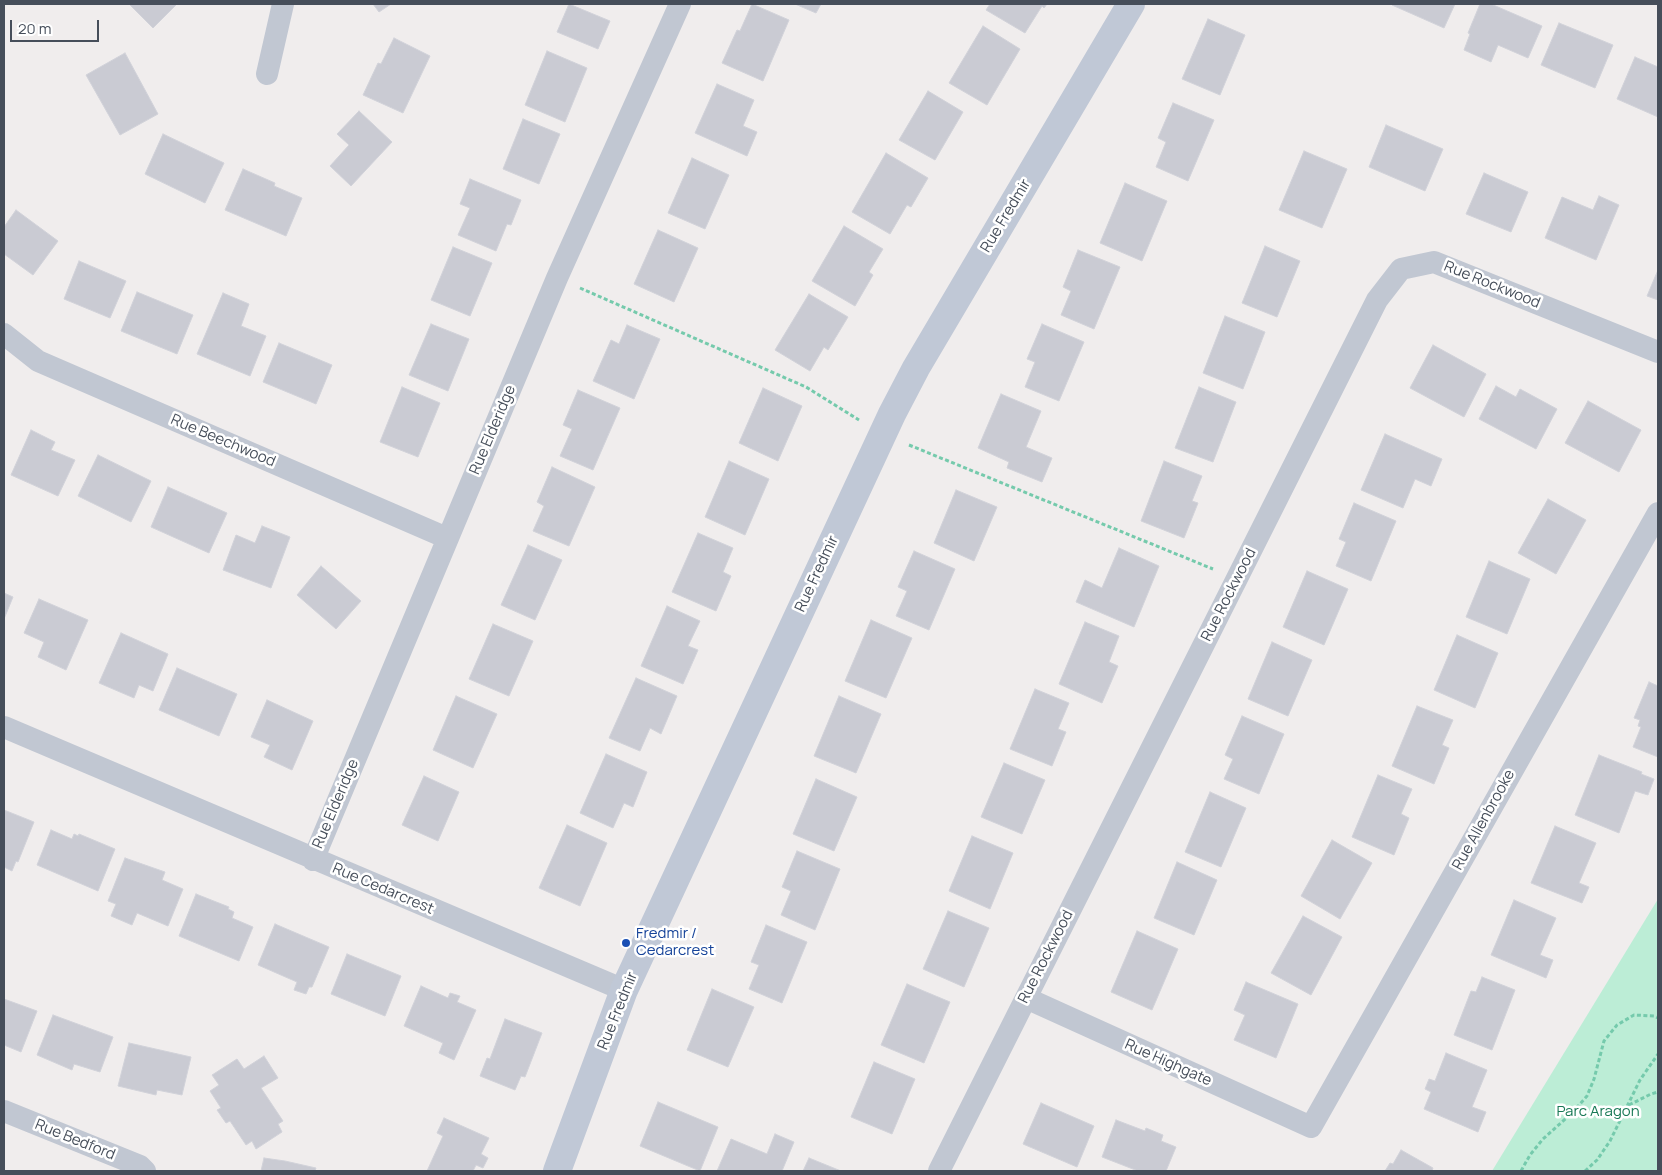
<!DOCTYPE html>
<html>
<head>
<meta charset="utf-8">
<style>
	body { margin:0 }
	#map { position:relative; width:1662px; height:1175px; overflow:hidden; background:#f0eded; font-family:Manrope,sans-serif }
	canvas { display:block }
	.frame { position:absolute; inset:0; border:5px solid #464e5a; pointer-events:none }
	.scale { position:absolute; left:10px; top:20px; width:89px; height:22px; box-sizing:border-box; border:2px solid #464e5a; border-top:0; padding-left:6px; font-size:15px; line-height:18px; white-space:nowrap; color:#464e5a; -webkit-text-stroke:4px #fff; paint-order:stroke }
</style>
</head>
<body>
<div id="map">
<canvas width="1662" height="1175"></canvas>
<div class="frame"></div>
<div class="scale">20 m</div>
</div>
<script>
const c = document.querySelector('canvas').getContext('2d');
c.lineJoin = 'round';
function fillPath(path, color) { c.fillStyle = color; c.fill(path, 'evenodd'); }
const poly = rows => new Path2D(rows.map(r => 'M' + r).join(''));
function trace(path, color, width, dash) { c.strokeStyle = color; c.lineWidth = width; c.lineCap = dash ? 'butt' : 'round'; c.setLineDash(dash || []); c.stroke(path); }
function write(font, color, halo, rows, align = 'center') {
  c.font = font + ' Manrope,sans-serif'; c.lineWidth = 5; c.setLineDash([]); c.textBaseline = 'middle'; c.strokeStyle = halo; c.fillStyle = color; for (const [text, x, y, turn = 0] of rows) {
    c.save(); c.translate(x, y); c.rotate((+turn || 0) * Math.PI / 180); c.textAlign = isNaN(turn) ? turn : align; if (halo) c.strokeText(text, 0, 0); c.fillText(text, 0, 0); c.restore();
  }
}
fillPath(poly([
	[1658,899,1658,1171,1492,1171]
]), '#bcedd6');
const building = poly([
	[129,4,177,4,153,28,129,4],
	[373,4,391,4,379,12,373,4],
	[569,4,610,21,598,49,557,32,569,4],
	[752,4,789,20,763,81,722,63,737,30,740,31,752,4],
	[795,4,821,4,816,13,795,4],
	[990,4,1047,4,1044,8,1042,6,1025,33,986,10,990,4],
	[1393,4,1455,4,1444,28,1392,5,1393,4],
	[1480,4,1491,4,1542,26,1528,58,1498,45,1491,62,1464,50,1470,34,1468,33,1480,4],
	[1208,19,1245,35,1220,95,1182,79,1208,19],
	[1559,23,1613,45,1595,88,1541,65,1559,23],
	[983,26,1020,49,987,105,949,83,983,26],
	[394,38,430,56,403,113,363,95,378,63,381,64,394,38],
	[547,51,587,68,565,122,525,105,547,51],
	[125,53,158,114,120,135,86,75,125,53],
	[1635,57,1658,67,1658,117,1617,99,1635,57],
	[717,84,754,100,743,126,757,132,747,156,695,133,717,84],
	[928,91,963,112,935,160,899,140,928,91],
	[1173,103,1214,120,1188,181,1156,167,1166,142,1158,138,1173,103],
	[359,111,392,142,351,186,330,166,349,145,337,134,359,111],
	[523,119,560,134,539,184,503,169,523,119],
	[1386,125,1443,149,1425,191,1369,167,1386,125],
	[163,134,224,163,205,203,145,174,163,134],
	[1304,151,1347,169,1322,228,1279,210,1304,151],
	[886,153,928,178,911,207,907,205,890,234,852,212,886,153],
	[692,158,729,175,705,229,668,213,692,158],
	[243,169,275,183,274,186,302,198,286,236,225,210,243,169],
	[1484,173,1528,192,1511,232,1466,214,1484,173],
	[470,179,521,200,511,225,507,224,496,251,458,235,470,208,460,204,470,179],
	[1125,183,1167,201,1142,261,1100,243,1125,183],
	[1599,196,1619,205,1596,260,1545,238,1562,197,1593,210,1599,196],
	[16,210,58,241,33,275,4,254,4,227,16,210],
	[844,226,883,249,869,272,873,275,855,306,812,281,844,226],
	[658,230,698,248,674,302,634,284,658,230],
	[1265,246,1300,261,1277,317,1242,303,1265,246],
	[453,247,492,263,470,316,431,300,453,247],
	[1078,250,1120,267,1094,329,1061,315,1071,291,1063,287,1078,250],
	[79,261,126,281,110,318,64,299,79,261],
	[1658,270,1658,300,1647,296,1658,270],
	[137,292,193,315,177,354,121,331,137,292],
	[223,293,249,304,241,326,266,336,250,376,197,354,223,293],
	[809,294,848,317,828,350,824,347,810,371,775,350,809,294],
	[1225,316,1265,332,1243,389,1203,373,1225,316],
	[431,324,469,339,448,391,409,375,431,324],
	[1042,324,1084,342,1059,401,1025,387,1035,362,1027,359,1042,324],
	[627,325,660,339,634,399,593,381,611,340,619,344,627,325],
	[279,343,332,365,316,404,263,382,279,343],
	[1433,345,1486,374,1464,417,1410,388,1433,345],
	[1496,386,1516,397,1520,389,1557,409,1536,449,1479,419,1496,386],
	[402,387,440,403,418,457,380,442,402,387],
	[1199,387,1236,402,1213,462,1175,448,1199,387],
	[763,388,802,406,778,461,739,443,763,388],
	[578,390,620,408,593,470,560,456,572,429,563,425,578,390],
	[1001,394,1041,411,1026,447,1052,458,1042,482,1007,468,1009,462,978,448,1001,394],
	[1588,401,1641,430,1619,472,1565,443,1588,401],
	[31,430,55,442,51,450,75,460,58,496,11,475,31,430],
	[1385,434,1442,459,1431,486,1415,479,1403,508,1361,490,1385,434],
	[98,455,151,481,131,522,78,496,98,455],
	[729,461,769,479,745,535,705,517,729,461],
	[1164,461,1202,476,1192,501,1198,503,1184,538,1141,521,1164,461],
	[552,467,595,487,569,546,533,531,544,506,537,502,552,467],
	[168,487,227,513,209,553,151,527,168,487],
	[956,490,997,507,974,561,934,543,956,490],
	[1548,499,1586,520,1556,574,1518,553,1548,499],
	[1354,503,1396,521,1371,581,1336,566,1346,542,1339,539,1354,503],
	[262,526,290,537,271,588,223,570,236,535,255,543,262,526],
	[698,533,733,548,723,572,731,576,716,611,672,592,698,533],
	[528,545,562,560,535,620,501,605,528,545],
	[1119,548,1159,566,1134,627,1076,602,1085,580,1102,588,1119,548],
	[914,551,955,569,929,630,896,616,907,591,898,587,914,551],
	[1489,561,1530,579,1507,634,1466,617,1489,561],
	[321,566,361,601,336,629,297,595,321,566],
	[1307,571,1348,589,1324,645,1283,627,1307,571],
	[4,593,13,597,4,619,4,593],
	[39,599,88,620,66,670,38,657,44,642,24,633,39,599],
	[667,606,700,621,688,646,698,650,683,684,641,666,667,606],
	[871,620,912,638,886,698,845,681,871,620],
	[1085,622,1119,636,1109,662,1118,666,1102,703,1059,684,1085,622],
	[493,624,533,641,509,696,469,679,493,624],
	[121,633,168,654,153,691,139,685,134,698,99,683,121,633],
	[1457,635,1498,653,1475,708,1434,690,1457,635],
	[1272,642,1312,660,1288,716,1248,699,1272,642],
	[177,668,237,694,219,736,159,710,177,668],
	[636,678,677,696,661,734,650,728,640,751,609,738,636,678],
	[1649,682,1658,686,1658,757,1633,747,1641,727,1638,726,1640,720,1634,718,1649,682],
	[1035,689,1069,703,1058,729,1066,732,1052,766,1010,749,1035,689],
	[456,696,497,714,473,768,433,750,456,696],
	[839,696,881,714,856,773,814,756,839,696],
	[267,700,313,721,292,770,264,757,270,745,251,737,267,700],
	[1417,706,1453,720,1442,745,1449,748,1434,784,1392,766,1417,706],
	[1242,716,1284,734,1259,794,1224,779,1233,759,1225,755,1242,716],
	[606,754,647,772,633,807,624,803,613,828,580,813,606,754],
	[1599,755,1642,772,1641,774,1654,779,1648,795,1635,791,1619,833,1575,815,1599,755],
	[1004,763,1045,780,1022,834,981,817,1004,763],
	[1378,775,1412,789,1401,814,1409,818,1394,855,1352,837,1378,775],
	[424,776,459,792,438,841,402,825,424,776],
	[816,779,857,797,834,851,793,834,816,779],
	[1210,792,1246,808,1221,867,1185,852,1210,792],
	[4,810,34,822,18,862,16,861,12,871,4,867,4,810],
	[567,825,607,843,580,906,539,888,567,825],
	[1555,826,1596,843,1579,883,1589,887,1582,903,1531,883,1555,826],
	[51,830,72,839,74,834,78,836,79,834,115,849,98,891,37,865,51,830],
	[972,836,1013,853,990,909,949,891,972,836],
	[1332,840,1372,863,1340,919,1301,896,1332,840],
	[797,851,840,869,815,930,781,915,791,891,782,887,797,851],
	[125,858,165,872,162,880,183,889,168,926,137,913,132,925,111,916,116,904,108,901,125,858],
	[1177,862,1217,880,1194,935,1154,918,1177,862],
	[196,894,229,907,228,909,234,912,232,918,253,927,239,961,179,936,196,894],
	[1514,900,1556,918,1540,955,1553,960,1546,978,1491,955,1514,900],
	[948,911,989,928,964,987,923,969,948,911],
	[1303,916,1342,937,1311,995,1271,973,1303,916],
	[275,924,329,947,312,987,309,987,306,994,294,990,297,982,258,965,275,924],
	[766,925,807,942,782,1003,749,989,759,965,751,962,766,925],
	[1137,931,1178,949,1152,1010,1111,992,1137,931],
	[347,954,401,976,385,1016,331,994,347,954],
	[1482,977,1515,990,1492,1050,1454,1035,1471,991,1476,992,1482,977],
	[1246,982,1298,1004,1276,1058,1234,1040,1245,1015,1234,1010,1246,982],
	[907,984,950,1002,924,1063,881,1045,907,984],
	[421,986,448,998,450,993,460,996,457,1002,476,1010,454,1060,439,1053,443,1043,404,1026,421,986],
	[712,989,754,1007,728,1067,687,1050,712,989],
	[4,999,37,1011,21,1052,4,1045,4,999],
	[53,1015,113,1037,100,1072,74,1064,72,1070,37,1055,53,1015],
	[505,1019,542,1033,525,1077,521,1076,515,1090,480,1076,487,1058,490,1059,505,1019],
	[129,1043,191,1057,182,1095,157,1090,156,1095,118,1086,129,1043],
	[1446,1053,1487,1070,1472,1107,1486,1112,1478,1132,1424,1109,1431,1092,1425,1089,1429,1079,1435,1081,1446,1053],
	[264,1056,278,1078,261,1088,283,1121,278,1124,282,1132,256,1149,252,1141,246,1145,230,1121,226,1123,217,1110,221,1108,210,1091,219,1085,212,1075,237,1059,244,1069,264,1056],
	[874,1062,915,1079,892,1134,851,1117,874,1062],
	[658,1102,718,1127,700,1171,640,1146,658,1102],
	[1041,1103,1094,1126,1077,1167,1023,1144,1041,1103],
	[444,1118,489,1138,481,1154,488,1158,483,1168,476,1165,473,1171,427,1171,443,1136,437,1133,444,1118],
	[1116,1120,1145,1131,1146,1128,1163,1135,1161,1141,1176,1147,1166,1171,1138,1171,1102,1157,1116,1120],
	[775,1134,794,1142,782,1171,717,1171,731,1139,767,1154,775,1134],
	[1401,1150,1433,1168,1432,1171,1385,1171,1390,1163,1393,1164,1401,1150],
	[264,1158,285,1161,316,1168,315,1171,261,1171,264,1158],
	[809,1158,841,1171,803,1171,809,1158]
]);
fillPath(building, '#cacbd3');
trace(building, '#d1d2d9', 1);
trace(poly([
	[580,288,806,387,859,420],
	[909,445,1213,569],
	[1629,1105,1651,1094,1658,1092],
	[1521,1171,1530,1155,1543,1139,1573,1112,1587,1096,1594,1079,1604,1041,1617,1025,1634,1015,1654,1016,1658,1018],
	[1585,1171,1597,1160,1610,1141,1640,1080,1658,1054]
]), '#75caac', 3, [4, 2.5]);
trace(poly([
	[267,74,283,4],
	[4,334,38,361,447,538],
	[4,727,624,990],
	[313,860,557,278,680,4],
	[1026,998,1311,1127,1658,513],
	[4,1111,140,1166,145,1171],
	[939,1171,1377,300,1401,269,1434,262,1658,352]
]), '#c1c7d2', 22);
trace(poly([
	[557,1171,624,990,892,414,916,368,1131,4]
]), '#c0c8d6', 28);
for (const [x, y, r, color] of [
	[626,943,5,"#1a4fb4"]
]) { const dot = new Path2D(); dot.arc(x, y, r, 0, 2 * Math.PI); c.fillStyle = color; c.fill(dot); trace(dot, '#fff', 2); }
write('15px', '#464e5a', '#fff', [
	["Rue Fredmir",1006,216,-59],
	["Rue Rockwood",1492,285,22],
	["Rue Elderidge",493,430,-67],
	["Rue Beechwood",223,441,23],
	["Rue Fredmir",817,574,-65],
	["Rue Rockwood",1229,595,-63],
	["Rue Elderidge",336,804,-67],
	["Rue Allenbrooke",1484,820,-61],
	["Rue Cedarcrest",383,889,23],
	["Rue Rockwood",1046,957,-63],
	["Rue Fredmir",618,1011,-68],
	["Rue Highgate",1168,1063,24],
	["Rue Bedford",75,1140,22]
]);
write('15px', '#164399', '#fff', [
	["Fredmir /",636,934],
	["Cedarcrest",636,951]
], 'left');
write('15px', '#197956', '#fff', [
	["Parc Aragon",1598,1112]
]);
</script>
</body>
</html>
